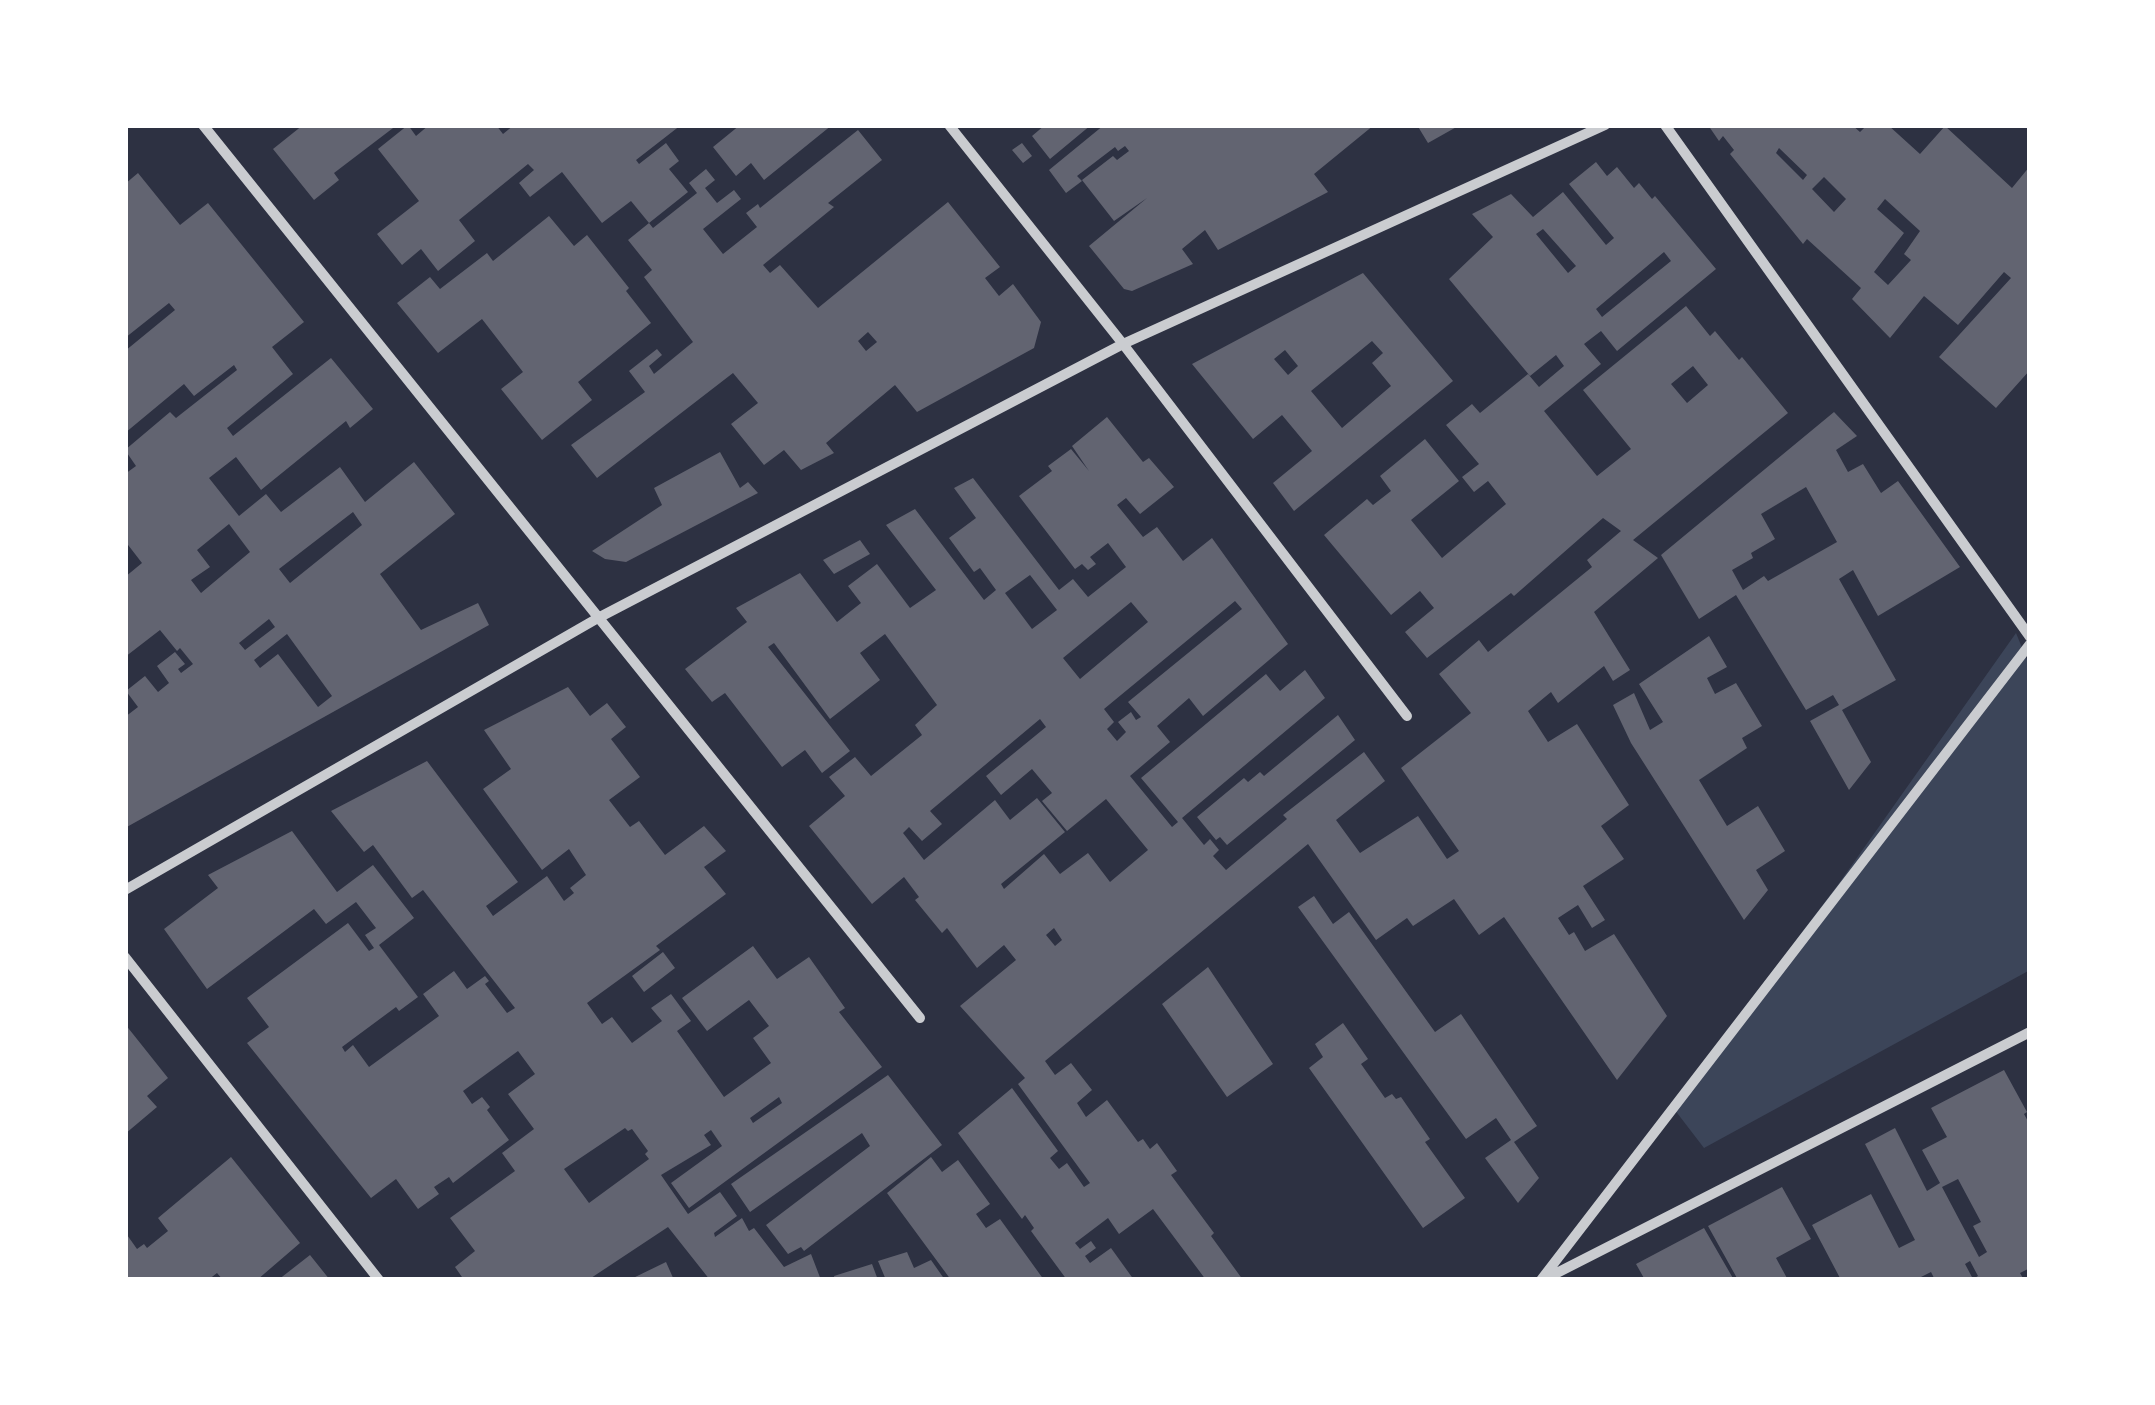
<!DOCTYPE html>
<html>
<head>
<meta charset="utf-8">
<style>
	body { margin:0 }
	#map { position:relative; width:2155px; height:1405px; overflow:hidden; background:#2d3142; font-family:"IBM Plex Serif",serif }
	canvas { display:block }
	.frame { position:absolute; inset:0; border:128px solid #fff; pointer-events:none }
</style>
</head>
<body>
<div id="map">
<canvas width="2155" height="1405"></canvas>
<div class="frame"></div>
</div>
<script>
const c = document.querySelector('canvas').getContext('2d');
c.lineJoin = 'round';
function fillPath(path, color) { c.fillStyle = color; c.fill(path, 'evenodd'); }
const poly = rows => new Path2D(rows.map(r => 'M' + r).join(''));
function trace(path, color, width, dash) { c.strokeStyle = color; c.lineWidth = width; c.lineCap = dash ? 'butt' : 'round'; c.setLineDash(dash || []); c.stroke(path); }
fillPath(poly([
	[2016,633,2030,667,2030,970,1704,1148,1671,1105,1837,886]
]), '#3c4559');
fillPath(poly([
	[303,125,397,125,334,173,339,180,314,200,273,149],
	[408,125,416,136,429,125,496,125,503,134,514,125,681,125,636,160,639,164,666,143,679,161,669,169,688,192,649,223,653,228,697,193,689,183,706,169,715,180,705,188,717,203,734,190,741,199,703,229,723,254,757,227,746,213,758,204,760,208,858,130,882,160,828,203,834,207,763,265,770,273,780,265,818,308,948,202,1000,267,985,278,999,296,1013,284,1041,322,1034,348,917,412,895,385,826,443,834,453,801,470,784,450,764,465,731,424,758,403,733,373,597,478,571,445,645,392,629,371,657,349,662,355,649,366,654,374,693,342,644,277,652,270,628,240,649,223,631,201,602,223,562,172,530,197,519,183,534,170,528,164,459,220,475,241,438,271,421,249,402,265,377,234,419,201,378,149],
	[868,332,877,342,866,351,858,341],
	[740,125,832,125,764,180,751,163,736,176,713,147],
	[1045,125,1091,125,1050,159,1032,136],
	[1104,125,1374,125,1314,174,1328,192,1218,250,1205,230,1182,249,1193,264,1132,291,1124,289,1089,246,1147,198,1114,221,1082,180,1113,156,1117,160,1129,151,1125,146,1118,151,1115,147,1077,176,1082,181,1066,193,1049,170],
	[1417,125,1460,125,1428,143],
	[1708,125,1852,125,1860,132,1867,125,1888,125,1920,154,1945,126,2012,188,2030,166,2030,370,1996,408,1939,357,2011,278,2004,272,1958,325,1924,296,1890,338,1852,299,1861,288,1807,239,1803,244,1730,154,1734,150,1723,136,1719,141],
	[1779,148,1807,175,1803,180,1776,153],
	[1824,177,1846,199,1834,212,1812,189],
	[1885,199,1920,231,1904,254,1911,260,1888,285,1874,272,1904,233,1877,209],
	[1022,143,1032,156,1023,163,1012,150],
	[1596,162,1607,176,1617,167,1634,188,1639,183,1652,199,1655,196,1716,269,1617,351,1601,331,1584,344,1601,364,1544,411,1597,476,1631,449,1583,390,1686,306,1710,336,1715,331,1739,360,1742,357,1788,413,1633,540,1658,558,1594,612,1630,670,1613,681,1604,666,1558,703,1551,692,1528,711,1548,742,1577,724,1629,805,1601,826,1624,859,1583,886,1605,920,1592,928,1578,905,1558,918,1569,935,1574,932,1585,951,1614,934,1667,1016,1617,1080,1504,917,1479,935,1454,899,1413,926,1407,918,1376,940,1308,844,1045,1061,1055,1075,1071,1063,1092,1090,1077,1103,1086,1117,1107,1100,1138,1142,1143,1139,1150,1149,1157,1143,1177,1171,1171,1175,1214,1233,1211,1236,1243,1280,1206,1280,1153,1209,1119,1234,1108,1218,1075,1243,1080,1249,1091,1241,1096,1248,1085,1256,1090,1263,1111,1248,1134,1280,1067,1280,1031,1231,1034,1228,1025,1215,1022,1219,958,1133,1012,1088,1058,1151,1050,1158,1059,1169,1067,1163,1084,1187,1090,1183,1018,1084,1025,1078,960,1006,1016,960,1004,945,977,968,947,928,942,933,915,900,919,897,904,877,872,904,809,826,845,796,829,777,855,757,871,776,922,735,915,725,937,705,885,634,860,653,880,680,830,719,774,643,768,647,850,751,822,773,805,750,782,767,725,693,712,702,685,669,747,622,736,608,800,573,837,622,861,603,848,586,877,564,910,608,936,590,886,525,915,509,984,600,996,590,980,568,974,572,949,538,976,518,954,488,973,478,1059,590,1073,579,1088,597,1126,567,1108,543,1090,557,1096,564,1088,570,1082,564,1075,569,1019,496,1052,471,1048,466,1071,449,1089,471,1072,446,1107,417,1143,462,1149,458,1174,487,1140,514,1126,498,1117,505,1143,537,1157,527,1183,561,1212,538,1288,644,1203,716,1189,698,1157,726,1170,742,1130,776,1172,827,1178,822,1141,778,1266,674,1280,691,1305,670,1325,698,1182,818,1204,845,1210,839,1219,850,1213,856,1226,870,1287,819,1283,815,1364,752,1385,781,1336,820,1360,853,1418,816,1447,859,1459,851,1401,768,1471,713,1439,674,1479,640,1488,652,1592,567,1587,560,1621,531,1603,518,1514,596,1511,593,1427,658,1405,632,1434,608,1420,591,1391,615,1324,535,1367,499,1373,505,1391,491,1380,476,1425,439,1459,481,1411,520,1442,558,1506,504,1488,481,1474,492,1462,477,1479,464,1446,425,1472,404,1480,413,1528,374,1539,387,1564,366,1556,355,1530,376,1449,279,1493,237,1472,214,1511,194,1533,217,1563,192,1606,245,1614,238,1569,184],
	[1543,229,1576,266,1568,273,1536,234],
	[1664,252,1671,261,1602,317,1596,309],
	[1693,366,1708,385,1687,403,1671,384],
	[1030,575,1057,610,1032,629,1005,593],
	[1235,601,1242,609,1128,702,1141,717,1136,720,1131,712,1118,722,1126,732,1117,741,1107,729,1114,722,1104,709],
	[1131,602,1148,622,1080,679,1063,658],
	[1040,719,1046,727,986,776,1001,795,1032,769,1052,793,1042,801,1067,831,1106,799,1148,850,1110,882,1088,853,1060,874,1044,854,1004,889,1001,884,1065,832,1037,798,1010,820,995,800,924,860,903,833,909,827,922,841,942,824,930,811],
	[1054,928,1062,940,1055,946,1046,935],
	[138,173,180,225,208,203,304,322,272,347,293,374,227,428,233,436,331,358,373,409,350,428,346,421,261,490,236,457,209,478,239,516,266,494,281,512,340,467,365,502,414,462,455,514,380,574,421,630,478,603,489,625,125,828,125,717,138,707,126,691,145,676,158,692,169,683,157,666,175,652,185,664,178,669,181,673,193,664,180,648,177,651,160,630,125,657,125,577,142,563,125,541,125,474,136,466,125,450,170,412,176,418,237,370,234,365,194,396,184,384,125,433,125,351,175,310,169,303,125,338,125,184],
	[353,512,362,525,290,583,279,569],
	[229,524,250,552,201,593,191,580,210,567,197,550],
	[269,619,275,627,245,650,239,643],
	[287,634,332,696,318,707,278,654,260,668,254,660],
	[549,216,574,246,587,235,629,288,626,291,651,323,578,382,592,400,542,440,501,389,523,372,482,319,438,353,397,303,430,277,440,289,487,253,493,261],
	[1363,273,1453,381,1294,511,1273,483,1312,451,1282,415,1253,439,1192,364],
	[1372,341,1383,353,1372,363,1391,386,1342,428,1311,391],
	[1285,350,1298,366,1288,375,1274,359],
	[1834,412,1857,436,1836,450,1848,472,1863,464,1881,493,1898,481,1960,567,1878,616,1853,570,1839,579,1896,680,1842,710,1871,762,1849,790,1810,721,1839,705,1833,695,1806,710,1736,595,1699,619,1661,555],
	[1806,487,1837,542,1768,581,1764,576,1743,590,1732,570,1753,558,1751,553,1775,539,1761,514],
	[720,452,740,488,748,482,758,493,626,562,605,559,592,551,662,505,654,488],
	[860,540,870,554,834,574,823,560],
	[1709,636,1727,667,1707,678,1715,694,1736,683,1762,726,1742,738,1747,748,1699,780,1727,826,1758,806,1785,851,1756,870,1768,890,1744,920,1631,743,1613,705,1634,693,1650,730,1663,722,1639,684],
	[568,687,590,716,607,703,626,727,611,739,640,777,609,800,630,827,639,821,665,855,704,826,726,851,704,867,726,894,656,946,660,950,587,1003,602,1024,612,1017,632,1043,662,1021,651,1008,671,994,691,1021,677,1031,724,1097,771,1063,753,1038,769,1026,749,1000,707,1031,682,998,753,946,777,979,809,957,845,1008,839,1012,882,1067,689,1208,671,1183,722,1146,711,1130,704,1135,711,1145,661,1175,688,1214,720,1192,737,1216,714,1233,715,1237,742,1218,749,1231,754,1228,784,1267,811,1254,821,1280,710,1280,668,1227,591,1278,593,1280,464,1280,455,1267,475,1251,450,1218,515,1171,502,1153,534,1129,508,1094,535,1074,518,1051,463,1091,472,1104,482,1097,490,1107,487,1110,509,1140,453,1183,449,1177,434,1187,439,1194,418,1209,396,1179,371,1198,247,1043,269,1027,247,998,348,923,369,951,374,948,365,935,376,928,356,902,326,924,314,909,207,989,164,929,218,888,208,875,292,831,337,892,373,865,414,918,379,945,418,997,399,1011,396,1007,342,1047,345,1052,353,1045,369,1067,439,1016,423,994,454,971,467,989,485,976,489,981,485,984,507,1013,515,1008,423,890,412,898,373,845,364,852,331,811,427,761,518,882,486,906,493,916,547,876,564,901,574,893,570,888,586,875,569,849,542,870,483,789,511,769,484,730],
	[779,1097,782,1103,753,1123,750,1118],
	[625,1128,628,1131,632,1129,648,1151,645,1154,649,1159,589,1203,564,1169],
	[1338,715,1355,740,1227,845,1220,837,1216,840,1197,817,1244,778,1248,782,1260,772,1264,776],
	[1314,896,1333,924,1349,912,1435,1032,1461,1014,1537,1126,1514,1142,1539,1178,1518,1203,1485,1158,1511,1140,1496,1118,1466,1139,1298,907],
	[663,952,675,968,644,992,632,976],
	[1208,967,1273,1064,1227,1097,1162,1004],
	[1343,1023,1368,1059,1361,1064,1385,1098,1392,1094,1396,1099,1401,1097,1430,1139,1425,1142,1465,1198,1423,1228,1309,1068,1323,1057,1315,1044],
	[125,1024,168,1078,147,1096,157,1107,125,1134],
	[2004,1070,2027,1112,2024,1114,2030,1125,2030,1268,2020,1273,2024,1280,1935,1280,1931,1272,1915,1280,1841,1280,1812,1225,1871,1194,1899,1248,1915,1240,1865,1144,1895,1128,1927,1191,1940,1183,1922,1150,1947,1137,1931,1108],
	[1958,1179,1981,1222,1973,1226,1987,1252,1979,1257,1942,1187],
	[1970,1261,1978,1276,1973,1279,1965,1264],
	[888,1075,942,1145,804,1251,801,1247,788,1254,766,1225,870,1146,862,1133,750,1212,731,1184],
	[231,1157,300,1243,257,1280,223,1280,217,1273,208,1280,125,1280,125,1232,137,1249,144,1244,147,1248,168,1231,158,1218],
	[931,1157,942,1172,958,1160,990,1204,976,1214,986,1228,1000,1219,1044,1280,951,1280,887,1193],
	[1782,1187,1811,1239,1776,1258,1788,1280,1738,1280,1708,1226],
	[1704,1228,1734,1280,1645,1280,1636,1264],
	[907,1252,914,1268,931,1260,945,1280,886,1280,878,1261],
	[310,1255,330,1280,278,1280],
	[666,1262,674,1280,629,1280],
	[872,1264,878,1280,835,1280,834,1276]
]), '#626471');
trace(poly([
	[203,125,920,1018],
	[949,125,1123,344,1407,716],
	[1665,125,2030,637],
	[125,890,598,618,1123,344,1605,125],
	[125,957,379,1280],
	[1545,1279,2030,1032],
	[1541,1280,2030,644]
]), '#caccd0', 10);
</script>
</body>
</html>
